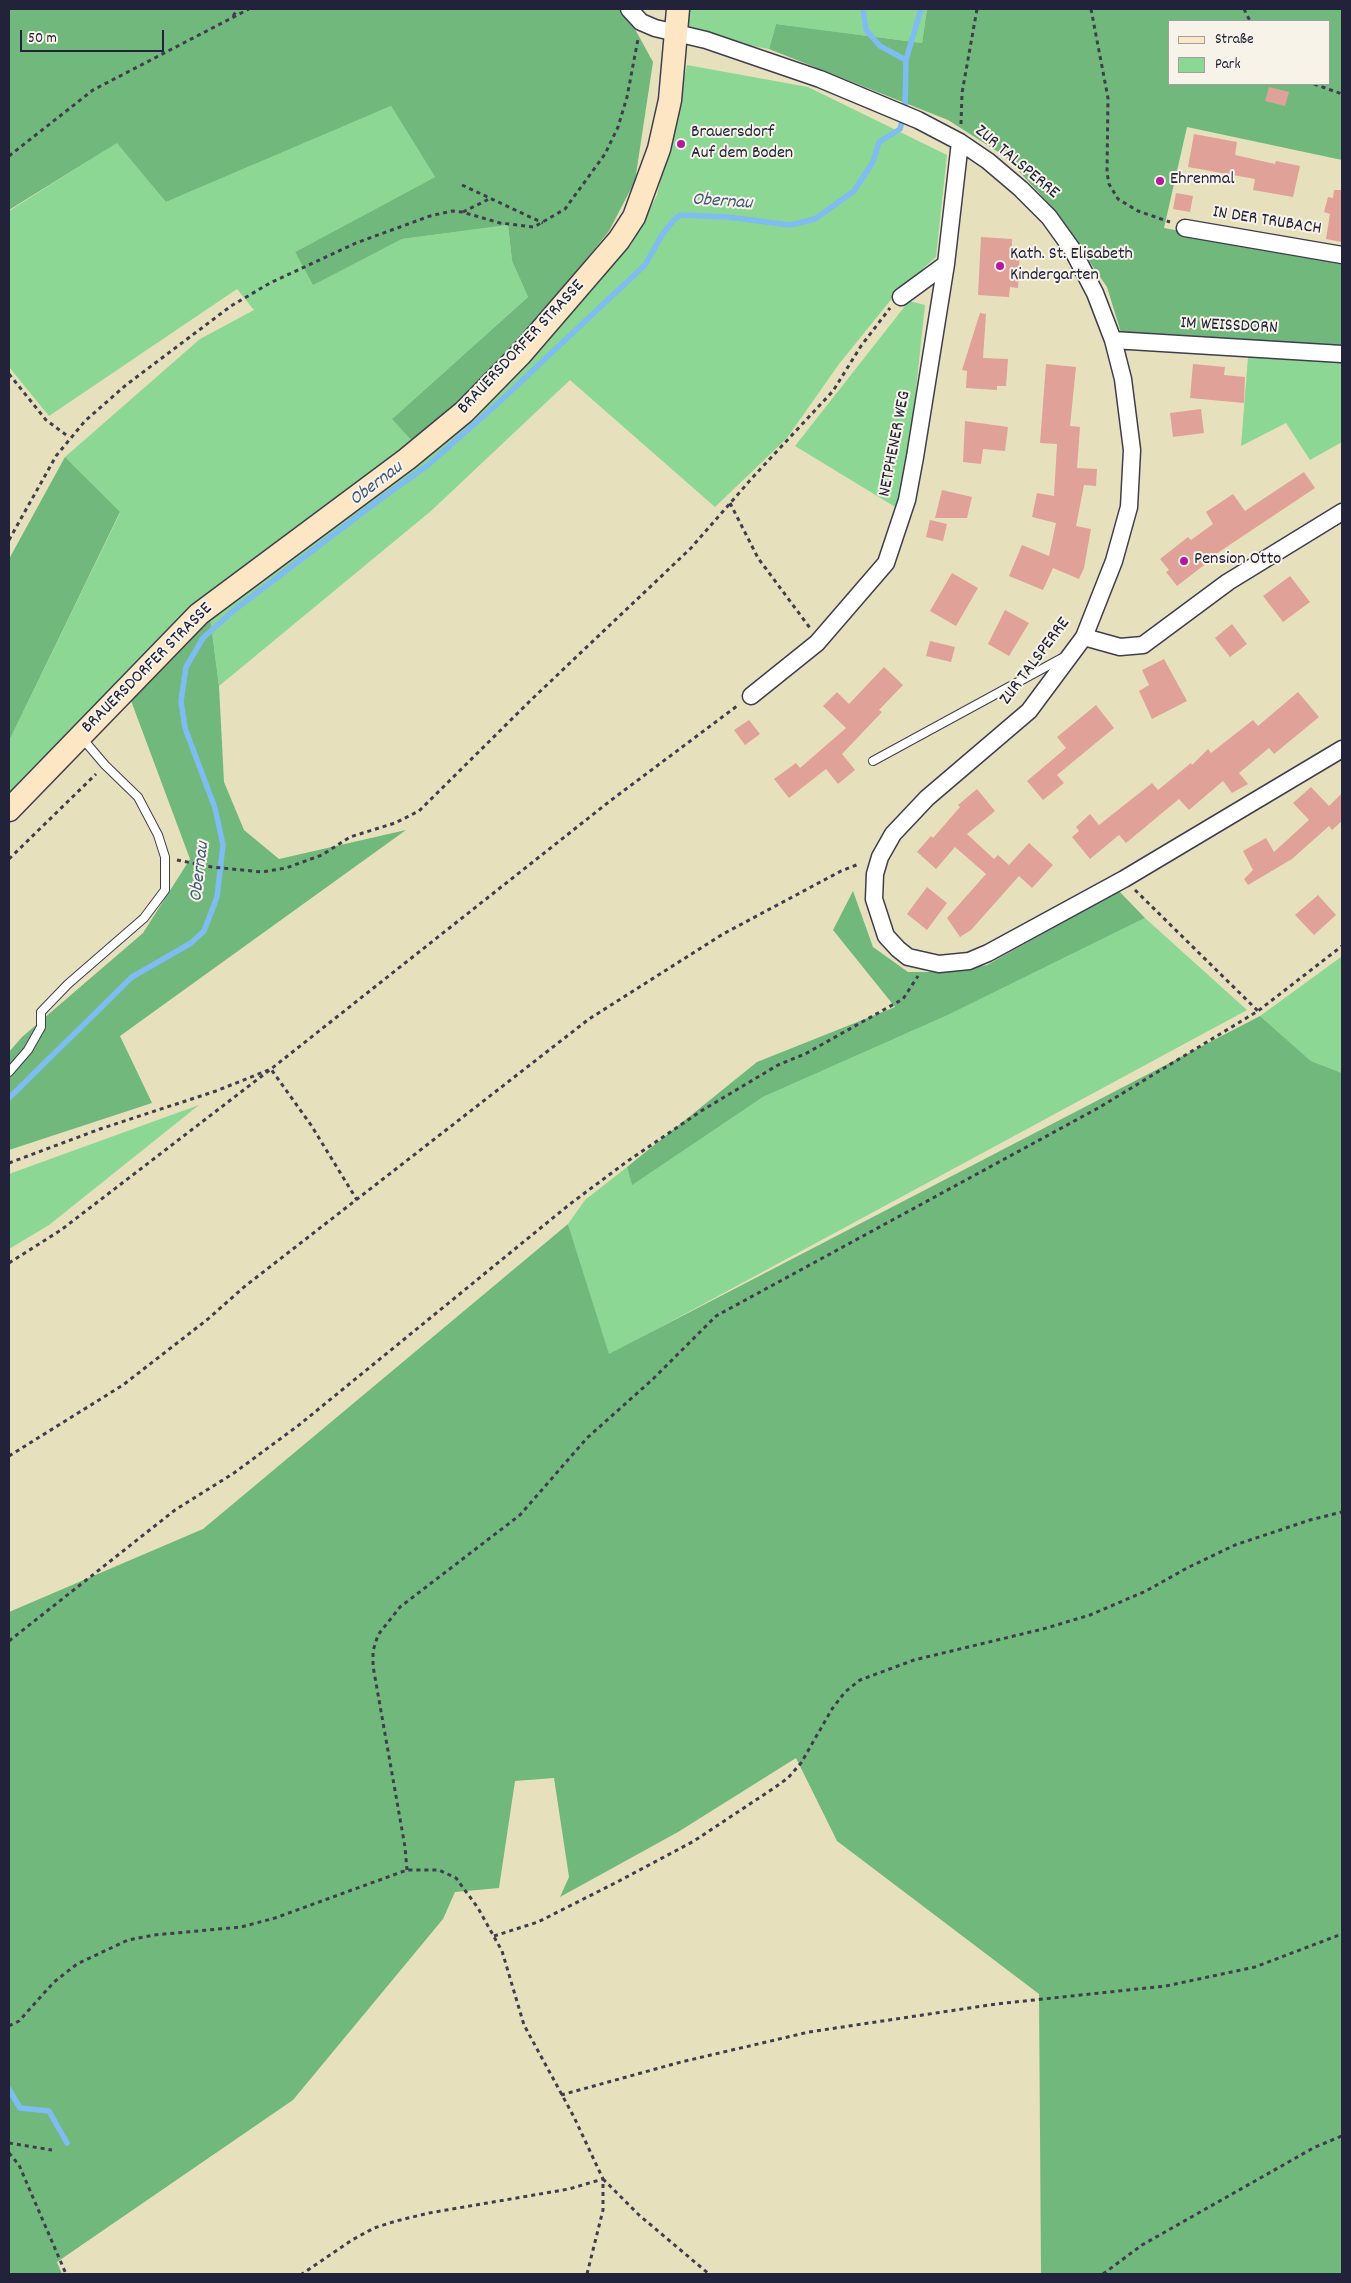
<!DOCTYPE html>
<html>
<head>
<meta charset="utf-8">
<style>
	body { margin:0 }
	#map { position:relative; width:1351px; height:2283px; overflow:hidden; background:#e7e0bd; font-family:Dekko,sans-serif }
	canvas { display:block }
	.frame { position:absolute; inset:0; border:10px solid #22223b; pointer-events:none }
	.legend { position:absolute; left:1168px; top:20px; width:162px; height:65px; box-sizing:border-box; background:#f7f3e8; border:1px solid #a29fa3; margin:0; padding:6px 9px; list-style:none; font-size:15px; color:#22223b }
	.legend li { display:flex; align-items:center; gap:10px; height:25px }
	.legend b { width:25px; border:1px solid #a29fa3 }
	.scale { position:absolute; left:20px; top:30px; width:144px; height:22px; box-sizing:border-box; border:2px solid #22223b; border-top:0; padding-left:6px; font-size:15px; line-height:18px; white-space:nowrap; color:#22223b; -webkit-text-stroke:4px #f7f3e8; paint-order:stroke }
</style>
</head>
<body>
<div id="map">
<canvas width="1351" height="2283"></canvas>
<div class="frame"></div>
<ul class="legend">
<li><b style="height:6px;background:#fce6c4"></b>Straße</li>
<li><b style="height:14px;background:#8cd793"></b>Park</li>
</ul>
<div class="scale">50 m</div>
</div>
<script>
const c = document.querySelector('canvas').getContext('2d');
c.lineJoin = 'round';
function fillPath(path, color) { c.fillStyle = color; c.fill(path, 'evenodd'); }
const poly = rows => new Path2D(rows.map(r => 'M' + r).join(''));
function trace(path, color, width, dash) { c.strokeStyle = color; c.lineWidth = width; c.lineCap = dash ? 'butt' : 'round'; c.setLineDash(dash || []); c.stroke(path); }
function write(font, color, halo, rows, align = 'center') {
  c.font = font + ' Dekko,sans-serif'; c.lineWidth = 4; c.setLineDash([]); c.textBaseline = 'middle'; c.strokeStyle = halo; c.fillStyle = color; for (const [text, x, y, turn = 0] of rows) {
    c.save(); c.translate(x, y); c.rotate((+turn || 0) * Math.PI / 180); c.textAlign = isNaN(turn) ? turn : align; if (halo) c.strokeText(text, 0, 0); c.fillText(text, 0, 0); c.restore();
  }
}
fillPath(poly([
	[689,9,927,9,922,43,776,24,769,49,687,35],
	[687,65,808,87,947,155,936,257,898,291,839,364,787,438,715,507,570,380,431,511,219,686,210,617,458,430,631,245,657,195],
	[391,106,435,177,295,252,313,284,402,239,508,225,512,261,528,297,393,418,413,442,195,607,9,796,9,741,120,513,65,457,200,339,254,310,237,289,49,416,9,367,9,211,118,142,166,202],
	[909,301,925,305,913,418,897,508,795,446],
	[1248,357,1342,360,1342,442,1310,460,1286,423,1241,446],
	[1145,918,1247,1010,609,1355,568,1224,585,1200,627,1167,632,1184,763,1097,948,1015],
	[1341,957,1342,958,1342,1073,1311,1061,1260,1016],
	[199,1105,49,1225,9,1249,9,1174]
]), '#8cd793');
fillPath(poly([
	[9,9,624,9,653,62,635,181,609,231,538,319,457,408,413,442,392,419,528,297,512,261,508,225,402,239,313,285,295,252,435,177,391,106,166,202,117,143,9,210],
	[927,9,1342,9,1342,160,1187,127,1164,228,1342,260,1342,347,1122,336,1107,287,1051,206,1006,157,948,120,769,49,776,24,922,43],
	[1170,21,1330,21,1330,84,1170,84],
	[65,457,120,512,9,741,9,559],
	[210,617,219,686,224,782,244,830,279,859,406,830,120,1036,152,1103,9,1150,9,1052,22,1037,143,933,190,859,130,698],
	[853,891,873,947,908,972,942,972,987,965,1119,891,1145,918,948,1015,763,1097,632,1185,627,1167,757,1062,895,1007,833,930],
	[1260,1016,1311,1061,1342,1073,1342,2274,1041,2274,1039,1994,837,1841,796,1758,678,1832,560,1897,569,1877,554,1778,515,1781,499,1888,455,1892,443,1919,293,2100,57,2262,62,2274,9,2274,9,1612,203,1529,568,1224,609,1354]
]), '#71b87d');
trace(poly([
	[863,9,866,30,880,46,906,60],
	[9,1098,132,977,191,943,204,931,217,897,223,845,215,808,185,728,181,701,186,667,203,638,233,611,379,500,428,465,496,405,645,265,662,235,673,221,680,215,728,217,790,225,815,219,854,191,873,162,879,142,900,129,905,109,906,60,921,9],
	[9,2089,20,2108,49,2111,67,2143]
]), '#7ebcf1', 5.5);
fillPath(poly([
	[1269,87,1289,92,1285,106,1265,101],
	[1194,134,1237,142,1235,155,1275,164,1276,161,1300,166,1293,197,1253,190,1255,179,1188,167],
	[1334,190,1342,190,1342,242,1326,239,1330,214,1324,212,1328,197,1333,198],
	[1176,193,1193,196,1190,212,1173,209],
	[981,237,1012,239,1012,248,1020,249,1018,288,1010,287,1009,297,978,295],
	[980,313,986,314,983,358,1008,359,1006,386,997,386,997,390,966,388,967,371,962,370],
	[1046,364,1076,367,1070,426,1080,427,1077,468,1097,469,1096,486,1084,485,1076,526,1091,529,1084,568,1079,579,1053,568,1043,590,1009,576,1022,545,1049,556,1056,523,1032,517,1037,493,1054,496,1057,444,1040,443],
	[1193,364,1225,367,1224,375,1245,377,1244,403,1190,398],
	[1201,409,1204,433,1173,437,1170,413],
	[965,421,1008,427,1005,451,983,449,981,464,963,462],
	[1304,472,1315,488,1207,560,1208,562,1177,586,1166,572,1169,570,1160,559,1188,537,1191,540,1213,524,1206,512,1233,494,1245,511],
	[942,490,972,497,967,518,935,518],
	[930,520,947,524,943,541,926,537],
	[952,573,978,588,956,626,930,611],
	[1290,576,1310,602,1283,622,1263,596],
	[1005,610,1029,623,1009,656,988,644],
	[1232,624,1247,644,1230,657,1215,638],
	[930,641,955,647,951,662,926,656],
	[1164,659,1187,701,1152,719,1139,691,1149,685,1142,670],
	[884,667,903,685,879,710,882,712,842,754,855,770,838,784,826,769,789,798,774,779,796,763,800,768,846,728,823,706,837,692,849,704],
	[1298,692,1319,717,1274,754,1269,748,1239,773,1248,784,1232,793,1223,781,1189,810,1179,799,1126,843,1119,835,1090,859,1072,837,1079,831,1076,827,1090,814,1099,825,1152,783,1158,790,1191,763,1192,765,1208,749,1211,753,1253,720,1258,726],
	[1096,705,1114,728,1057,775,1064,783,1043,800,1027,781,1066,748,1057,737],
	[749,720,760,734,745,745,734,730],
	[1311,787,1329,806,1342,793,1342,821,1332,830,1329,826,1292,859,1248,885,1244,879,1253,870,1243,851,1266,838,1274,852,1309,820,1293,803],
	[977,789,995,811,967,834,994,859,998,855,1009,865,1029,843,1053,865,1032,888,1019,876,971,930,960,937,947,918,986,874,955,847,936,869,917,852,931,836,933,838,960,807,958,805],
	[927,887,947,903,927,930,907,914],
	[1318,895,1336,915,1314,935,1295,915]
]), '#e0a199');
const lane = poly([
	[873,761,1064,657],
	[9,1072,28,1050,41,1027,41,1012,68,984,144,918,165,890,165,857,158,835,138,797,105,765,82,738]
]);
const street = poly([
	[629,9,641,22,655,28,706,40,820,79,918,120,960,142,988,161,1021,189,1049,217,1072,249,1095,293,1113,340,1123,379,1132,450,1129,507,1114,561,1084,637,1029,711,927,798,893,834,880,857,875,874,874,899,886,936,898,949,908,957,939,964,969,961,988,953,1124,879,1342,749],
	[1185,228,1342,255],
	[901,297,946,264],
	[1113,340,1342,354],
	[1084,637,1120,647,1143,645,1228,582,1342,512],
	[751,696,817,643,886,563,907,500,915,457,946,264,960,142]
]);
const secondary = poly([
	[9,810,199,614,407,459,464,412,520,355,619,240,634,217,659,149,670,100,678,9]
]);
trace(lane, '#403e4e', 10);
trace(street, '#403e4e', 19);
trace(secondary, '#403e4e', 25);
trace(poly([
	[1091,9,1108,98,1107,173,1109,184,1118,199,1138,211,1170,222],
	[1244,9,1250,21],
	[233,16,238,9],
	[1314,84,1342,94],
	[961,124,962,93,977,9],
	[9,156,93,90,249,9],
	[462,185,543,223],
	[463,212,489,199],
	[9,374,46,420,69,437],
	[730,503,758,558,810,628],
	[9,540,56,456,85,421,126,385,231,306,270,283,356,243,430,216,452,211,462,212,500,223,534,227,565,209,605,154,618,127,627,97,638,39],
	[9,859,96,774],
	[177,860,212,867,262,872,286,868,322,855,350,837,395,823,419,811,531,700,691,548,753,477,833,391,861,346,890,308],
	[1135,890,1258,1011],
	[9,1163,100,1129,216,1091,271,1069,311,1125,357,1200],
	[9,1263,61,1230,271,1069,610,801,737,706],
	[9,1456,123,1385,208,1319,244,1287,589,1019,723,934,841,871,859,864],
	[9,1641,175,1510,234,1473,299,1425,570,1204,625,1163,701,1111,778,1065,805,1054,903,999,918,976],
	[407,1870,405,1847,373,1666,373,1651,378,1635,400,1607,520,1515,587,1438,653,1379,716,1316,1100,1107,1258,1011,1342,946],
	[494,1936,538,1922,619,1881,694,1841,774,1788,788,1778,801,1763,832,1709,845,1692,860,1680,914,1660,1043,1629,1090,1615,1146,1591,1187,1568,1235,1545,1310,1520,1342,1512],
	[9,2026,19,2021,54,1982,77,1964,128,1940,154,1935,241,1927,275,1918,407,1870,439,1870,456,1878,478,1908,502,1951,524,2025,574,2117,603,2179,569,2189,429,2213,396,2221,374,2228,352,2240,302,2274],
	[561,2095,681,2062,809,2032,996,2004,1166,1986,1255,1967,1342,1934],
	[9,2143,52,2150],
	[9,2153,19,2165,66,2274],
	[603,2179,639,2215,709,2274],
	[587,2274,603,2210,603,2180],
	[1103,2274,1142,2245,1315,2147,1342,2136]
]), '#403e4e', 3, [4, 4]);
trace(lane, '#fff', 8);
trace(street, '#fff', 16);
trace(secondary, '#fce6c4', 22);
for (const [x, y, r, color] of [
	[681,144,5,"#b5179e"],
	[1160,181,5,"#b5179e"],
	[1000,266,5,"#b5179e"],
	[1184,561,5,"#b5179e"]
]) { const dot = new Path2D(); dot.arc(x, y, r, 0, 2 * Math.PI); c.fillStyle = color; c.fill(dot); trace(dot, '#f7f3e8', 2); }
write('18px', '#22223b', '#f7f3e8', [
	["Brauersdorf",691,134],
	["Auf dem Boden",691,155],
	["Ehrenmal",1170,181],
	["Kath. St. Elisabeth",1010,256],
	["Kindergarten",1010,277],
	["Pension Otto",1194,561]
], 'left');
write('18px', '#22223b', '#f7f3e8', [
	["ZUR TALSPERRE",1016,163,40],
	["IN DER TRUBACH",1267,222,9],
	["IM WEISSDORN",1229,327,3],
	["BRAUERSDORFER STRASSE",522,348,-47],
	["NETPHENER WEG",896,444,-79],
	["ZUR TALSPERRE",1036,662,-53],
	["BRAUERSDORFER STRASSE",148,669,-45]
]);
write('italic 19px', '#42587b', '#f7f3e8', [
	["Obernau",722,203,4],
	["Obernau",377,485,-37],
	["Obernau",201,872,-83]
]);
</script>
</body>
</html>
